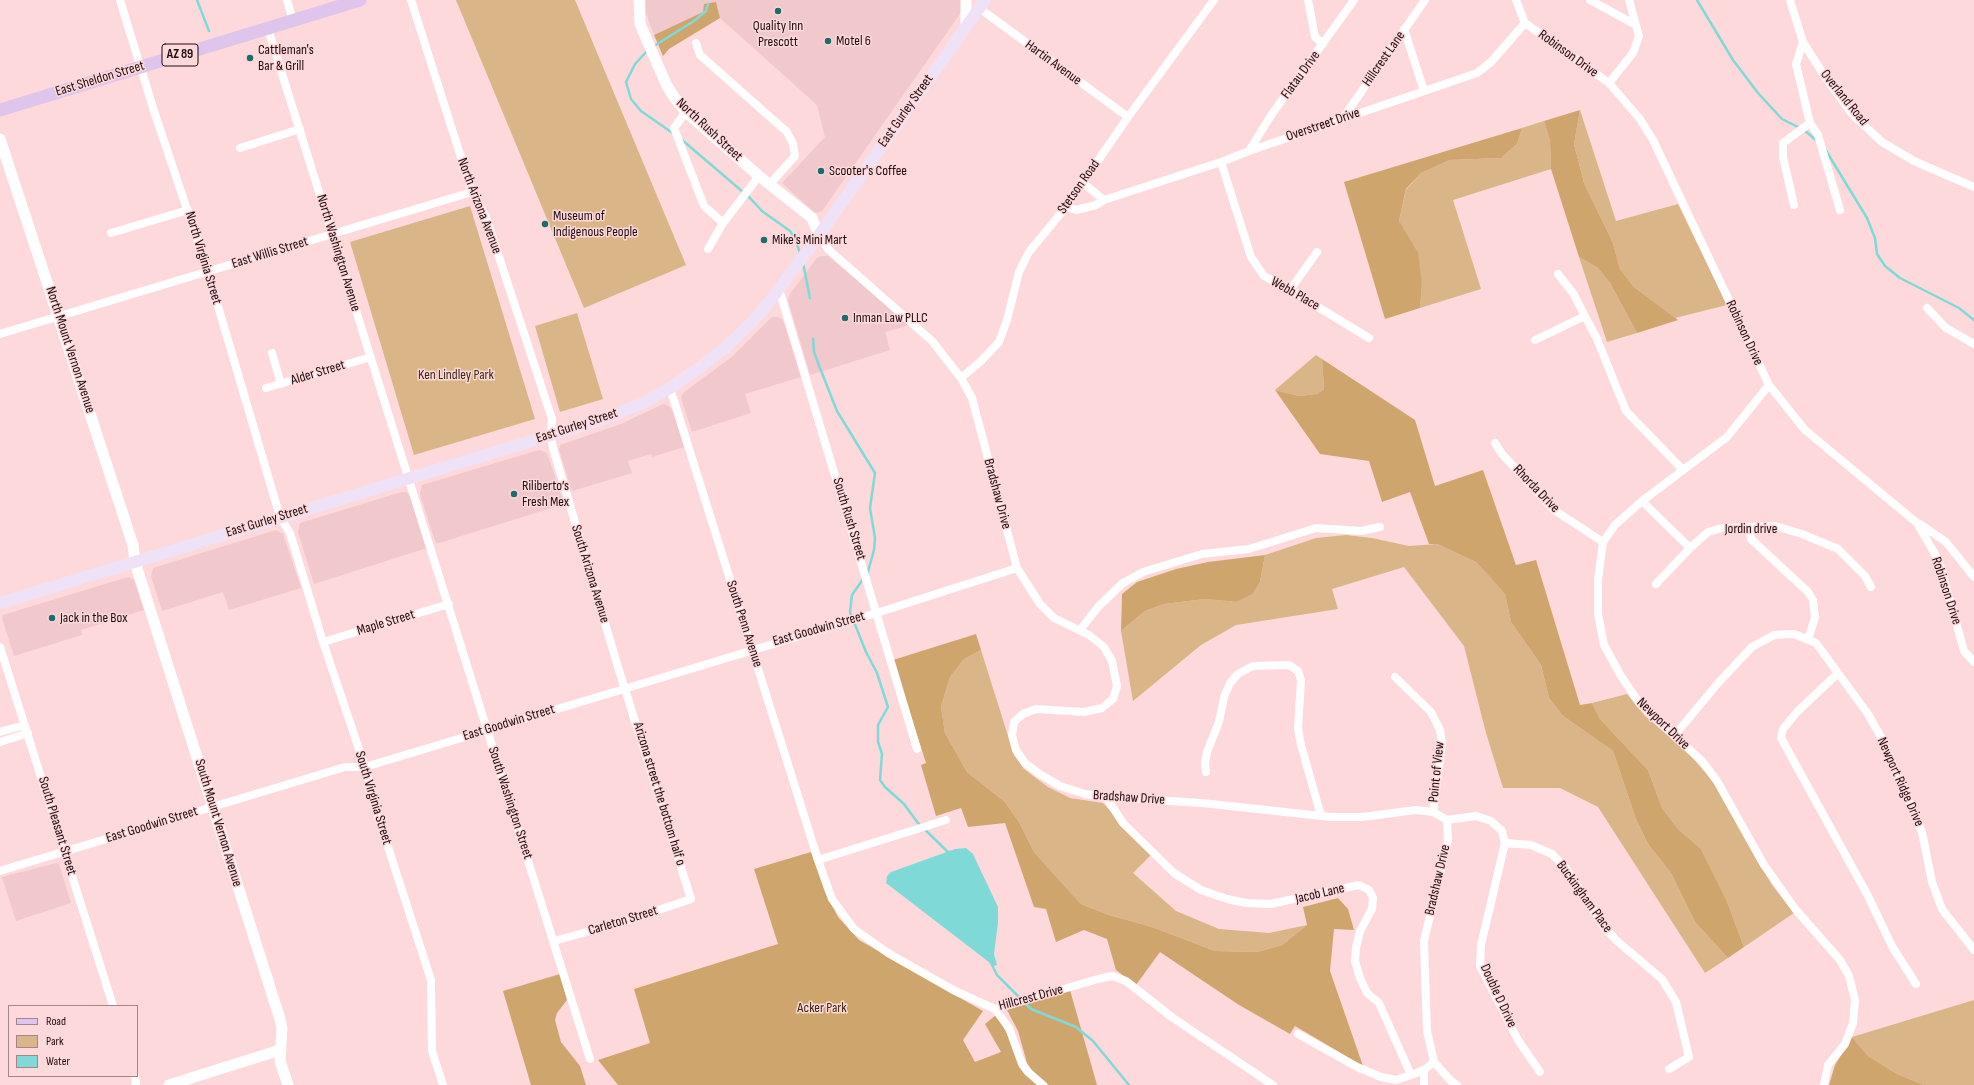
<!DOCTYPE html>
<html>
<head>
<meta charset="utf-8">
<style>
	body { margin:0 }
	#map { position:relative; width:1974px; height:1085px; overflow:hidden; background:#fdd9db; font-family:"Sofia Sans Condensed",sans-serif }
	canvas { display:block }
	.legend { position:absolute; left:8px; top:1005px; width:130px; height:72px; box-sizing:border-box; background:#fdd9db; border:1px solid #a48689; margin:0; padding:5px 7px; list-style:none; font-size:12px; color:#1e0a0d }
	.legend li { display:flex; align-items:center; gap:8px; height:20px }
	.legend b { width:20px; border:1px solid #a48689 }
</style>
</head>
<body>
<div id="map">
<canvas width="1974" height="1085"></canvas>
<ul class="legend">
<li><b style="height:5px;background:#dfc5ec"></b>Road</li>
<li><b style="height:11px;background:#d9b587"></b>Park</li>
<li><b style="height:11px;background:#7fdad7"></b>Water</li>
</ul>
</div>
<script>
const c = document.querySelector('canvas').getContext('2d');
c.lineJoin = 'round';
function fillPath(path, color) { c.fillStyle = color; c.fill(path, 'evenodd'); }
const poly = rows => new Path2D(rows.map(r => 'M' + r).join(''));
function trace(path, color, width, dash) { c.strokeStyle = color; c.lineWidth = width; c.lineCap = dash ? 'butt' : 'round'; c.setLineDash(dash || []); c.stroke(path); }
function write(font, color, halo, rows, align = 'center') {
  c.font = font + ' "Sofia Sans Condensed",sans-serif'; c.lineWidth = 3; c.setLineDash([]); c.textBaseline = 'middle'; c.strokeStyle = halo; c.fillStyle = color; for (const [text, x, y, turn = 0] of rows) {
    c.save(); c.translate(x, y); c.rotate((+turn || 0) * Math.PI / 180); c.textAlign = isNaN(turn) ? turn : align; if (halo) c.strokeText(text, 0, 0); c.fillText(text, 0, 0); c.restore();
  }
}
fillPath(poly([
	[646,0,964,0,962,11,822,211,817,213,814,212,782,183,825,137,817,105,720,18,716,2,703,12,654,35,646,13],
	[821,256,828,256,910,325,885,332,890,350,810,375,788,300,790,294,817,258],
	[772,317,778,317,783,320,801,377,745,394,751,413,692,432,681,398,683,393,733,356],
	[663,404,667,405,672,409,684,447,652,457,651,454,628,461,632,473,572,491,559,450,560,445,621,424],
	[539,450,547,453,564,504,436,544,420,494,422,485],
	[402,492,406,492,410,495,427,548,314,584,298,532,300,523],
	[276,530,283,534,301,588,229,610,223,592,162,611,151,576,153,568],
	[128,577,133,579,135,583,144,610,81,630,82,635,14,656,2,618,3,615],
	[56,863,59,864,71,903,16,921,2,877]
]), '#f1c8cb');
fillPath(poly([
	[456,0,575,0,686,265,584,308],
	[1580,110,1616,221,1678,204,1727,305,1675,318,1634,287,1620,269,1613,243,1584,183,1574,144],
	[1544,121,1550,141,1551,169,1453,200,1481,289,1420,308,1422,285,1399,221,1406,190,1421,173,1450,160,1501,158,1517,144,1522,128],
	[470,206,535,419,414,455,350,242],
	[1579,257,1598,268,1610,283,1637,333,1607,342],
	[577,313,603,399,560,412,535,326],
	[1316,355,1322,359,1324,389,1317,394,1299,396,1275,390],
	[1346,535,1372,538,1409,546,1437,544,1476,562,1505,594,1511,622,1541,665,1549,698,1563,716,1613,751,1636,819,1648,844,1671,873,1695,922,1728,958,1705,973,1598,807,1560,788,1503,788,1486,733,1464,646,1404,567,1332,589,1338,609,1236,625,1201,645,1133,701,1121,631,1145,611,1164,604,1205,599,1237,602,1253,594,1260,582,1265,555,1316,538],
	[981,650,1014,755,1024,769,1048,787,1070,798,1103,803,1151,855,1133,873,1176,911,1219,929,1269,933,1307,925,1282,945,1257,952,1215,951,1152,927,1109,915,1081,904,1034,852,1019,822,1005,802,967,772,945,733,941,707,950,677,964,659],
	[1627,694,1644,715,1689,754,1712,780,1772,885,1794,913,1744,947,1726,899,1701,849,1678,829,1662,808,1648,770,1600,719,1592,703],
	[1974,1000,1974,1085,1924,1085,1897,1074,1868,1056,1852,1037]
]), '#d9b587');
fillPath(poly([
	[716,2,720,18,669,49,663,56,654,35,703,12,704,4],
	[1580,110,1574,144,1584,183,1613,243,1620,269,1634,287,1678,320,1637,333,1610,283,1598,268,1579,257,1551,169,1550,141,1544,121],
	[1522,128,1517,144,1501,158,1450,160,1421,173,1406,189,1399,221,1418,253,1422,285,1420,308,1385,319,1344,182],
	[1322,359,1415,420,1435,486,1483,470,1516,565,1536,560,1580,705,1592,703,1600,719,1648,770,1662,808,1678,829,1701,849,1726,899,1744,947,1728,958,1695,922,1671,873,1648,844,1636,819,1613,751,1563,716,1549,698,1541,665,1511,622,1505,594,1476,562,1437,544,1429,544,1410,492,1382,502,1369,461,1320,454,1275,390,1299,396,1317,394,1324,389],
	[1265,555,1260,582,1253,594,1237,602,1205,599,1164,604,1145,611,1121,631,1122,594,1137,582,1176,569,1208,562],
	[976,634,981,650,964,659,950,677,941,707,945,733,967,772,1005,802,1019,822,1034,852,1081,904,1109,915,1152,927,1215,951,1257,952,1282,945,1307,925,1303,907,1338,898,1348,909,1354,930,1334,929,1330,971,1363,1066,1295,1026,1290,1034,1239,1005,1160,952,1136,985,1116,970,1107,939,1084,930,1056,942,1046,909,1034,907,1005,823,968,827,961,808,936,816,921,765,926,763,893,660],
	[811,852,825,892,838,917,859,940,983,1011,963,1040,975,1062,1001,1052,985,1024,996,1015,1038,1085,618,1085,598,1060,650,1043,634,989,778,944,754,869],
	[560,974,567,1000,557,1013,555,1020,561,1042,580,1066,586,1085,531,1085,503,991],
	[1070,990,1097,1085,1049,1085,1035,1075,1027,1063,1018,1031,1007,1010],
	[1852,1037,1868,1056,1897,1074,1924,1085,1829,1085,1835,1065]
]), '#cfa56e');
fillPath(poly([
	[966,848,973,854,998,907,998,923,994,954,997,965,994,966,886,883,887,876,891,872,955,849]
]), '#7fdad7');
trace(poly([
	[197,0,209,31],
	[1697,0,1733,60,1758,93,1782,119,1800,128],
	[654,46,694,21,706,11,708,4],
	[648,50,635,64,626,82,631,99,641,111,674,134],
	[1804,130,1817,141],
	[681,139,750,198,762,211,790,231,795,238,800,253],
	[1825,149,1867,218,1875,238,1877,254,1885,266,1900,278,1959,308,1974,320],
	[803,263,810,298],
	[813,339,814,352,820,368,837,411,875,473,870,508,875,538,874,550,867,575],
	[863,579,852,595,850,612,866,652,877,673,888,707,878,725,878,742,882,754,880,780,885,787,904,804,918,823,949,853],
	[989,959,997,975,1031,1009,1076,1027,1093,1041,1129,1085]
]), '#7fdad7', 2.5);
trace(poly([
	[120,0,154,111,208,272,280,517,290,533,323,642,365,767,379,819,431,980,432,1051,443,1085],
	[287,0,293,21],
	[411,0,472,192,486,217,552,419,551,435,553,448,618,667,691,899,626,921,554,941],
	[1308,0,1315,37,1323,44],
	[1516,0,1525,23,1609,83,1640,119,1653,140,1769,385,1805,430,1917,523,1939,561,1964,651,1974,662],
	[1590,0,1636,25],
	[1790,0,1803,42,1827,80,1852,114,1882,142,1914,161,1974,187],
	[979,8,1128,117],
	[268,29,590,1059],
	[1404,29,1424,91],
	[1803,42,1796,64,1810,123,1818,135,1840,210],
	[696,43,700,55,787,132,793,144,795,156,769,185],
	[1609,83,1633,53,1639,36,1629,0],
	[686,112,674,128,704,206,723,223],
	[1343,118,1425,0],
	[240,148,300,129],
	[1249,151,1272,114,1354,0],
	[1221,162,1251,257,1264,276,1290,290,1369,338],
	[1082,182,1104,200],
	[1794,205,1783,157,1783,143,1810,123],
	[1066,207,1076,210,1096,205,1104,200,1221,162,1249,151,1477,73,1491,62,1525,23],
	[111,233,188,210],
	[819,235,828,249,932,341,961,378,972,398,1017,568,1040,604,1054,618,1089,635,1104,647,1112,661,1117,686,1113,699,1102,708,1084,712,1036,709,1023,714,1014,722,1012,735,1016,750,1025,763,1038,773,1060,786,1085,794,1106,797,1202,803,1331,817,1362,817,1416,810,1433,812,1447,820,1448,840,1424,941,1427,1031,1434,1062,1450,1080,1457,1085],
	[708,249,723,223,759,176],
	[1558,274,1573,293,1597,339,1626,411,1683,470],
	[779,289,917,749],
	[1290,290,1317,252],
	[1927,308,1946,328,1974,344],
	[0,334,472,192],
	[1535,340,1585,316],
	[272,353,281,384],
	[961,378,981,361,999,342,1007,320,1019,272,1029,252,1066,207,1128,117,1214,0],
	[1769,385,1727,437,1642,501,1615,525,1603,542,1598,580,1598,614,1604,645,1621,676,1640,704,1702,761,1717,781,1764,865,1796,910,1840,960,1849,976,1855,1000,1853,1023,1845,1044,1828,1065,1824,1085],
	[266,388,371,357],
	[670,388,818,860,832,899,854,929,888,953,955,991,995,1009,1098,979,1112,976,1126,981,1173,1018,1273,1085],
	[1495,443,1502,454,1554,510,1603,542],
	[1642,501,1690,548],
	[1920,524,1946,542,1974,577],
	[1749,527,1751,539,1808,592,1813,600,1815,617,1808,640],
	[1656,584,1690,548,1708,532,1722,528,1775,526,1802,534,1838,549,1865,576,1871,587],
	[1080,630,1098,607,1123,583,1143,572,1202,554,1249,549,1316,528,1361,531,1380,527],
	[323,642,449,604],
	[0,647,113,1006],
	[1838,673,1797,712,1783,729,1781,738,1867,894,1893,948,1916,984],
	[1395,677,1431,712,1440,730,1442,744,1433,812],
	[0,732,25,725],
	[1674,736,1719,682,1752,647,1774,635,1794,634,1816,643,1868,714,1881,737,1922,832,1932,882,1942,909,1974,950],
	[0,742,28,733],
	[1206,772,1205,763,1207,752,1219,722,1224,697,1230,683,1238,674,1253,666,1289,665,1298,671,1301,680,1298,729,1301,745,1321,816],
	[1106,797,1123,823,1174,873,1201,890,1227,899,1246,903,1270,904,1359,885,1369,890,1373,898,1372,909,1360,931,1356,948,1355,961,1360,978,1367,993,1379,1003,1411,1075],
	[1447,820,1476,816,1491,821,1502,831,1505,843,1531,845,1552,854,1565,867,1604,927,1617,941,1662,979,1676,1002,1689,1057,1669,1069],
	[1505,843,1481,945,1480,966,1518,1040,1540,1072],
	[818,860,946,820],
	[0,871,345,767,365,767,883,611,1017,568],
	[995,1009,1009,1028,1022,1064,1028,1072,1043,1085],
	[1298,1034,1357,1067,1381,1077,1396,1080,1411,1075,1424,1070,1434,1062],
	[135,1076,136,1085],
	[1424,1085,1424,1070]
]), '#fff', 8);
trace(poly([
	[639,0,640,24,666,84,674,97,686,112,759,176,812,218,819,235],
	[966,0,966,26],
	[0,139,133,545,135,562,280,1019,282,1029,280,1061,288,1085],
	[169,1085,280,1050]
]), '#fff', 11);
trace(poly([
	[0,603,607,418,645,402,670,388,699,368,726,347,752,322,773,297,819,235,985,0]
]), '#efe2f6', 12);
trace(poly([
	[0,110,360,0]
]), '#dfc5ec', 13);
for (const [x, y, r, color] of [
	[778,11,4,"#1f6b6a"],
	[828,41,4,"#1f6b6a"],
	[250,58,4,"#1f6b6a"],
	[821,171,4,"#1f6b6a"],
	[545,224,4,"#1f6b6a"],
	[764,240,4,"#1f6b6a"],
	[845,318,4,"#1f6b6a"],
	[514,494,4,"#1f6b6a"],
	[52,618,4,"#1f6b6a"]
]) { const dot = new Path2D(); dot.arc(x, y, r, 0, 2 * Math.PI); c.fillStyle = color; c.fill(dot); trace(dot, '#fdd9db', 1.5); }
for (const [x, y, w] of [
	[180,55,36]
]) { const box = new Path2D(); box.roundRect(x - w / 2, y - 11, w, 22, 3); c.fillStyle = '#fdd9db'; c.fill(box); trace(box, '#1e0a0d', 1); }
write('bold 13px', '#1e0a0d', null, [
	["AZ 89",180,55]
]);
write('14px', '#1e0a0d', '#fdd9db', [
	["Quality Inn",778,26,"center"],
	["Prescott",778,42,"center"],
	["Motel 6",836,41],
	["Cattleman's",258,50],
	["Bar & Grill",258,66],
	["Scooter's Coffee",829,171],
	["Museum of",553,216],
	["Indigenous People",553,232],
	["Mike's Mini Mart",772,240],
	["Inman Law PLLC",853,318],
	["Riliberto’s",522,486],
	["Fresh Mex",522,502],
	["Jack in the Box",60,618]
], 'left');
write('14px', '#1e0a0d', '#fdd9db', [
	["Robinson Drive",1568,54,36],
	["Hillcrest Lane",1384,59,-55],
	["Hartin Avenue",1053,63,36],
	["Flatau Drive",1301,75,-54],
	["East Sheldon Street",100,79,-17],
	["Overland Road",1844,98,51],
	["East Gurley Street",906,111,-55],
	["Overstreet Drive",1323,125,-19],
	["North Rush Street",709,130,43],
	["Stetson Road",1079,187,-55],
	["North Arizona Avenue",479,206,69],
	["East Willis Street",270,253,-17],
	["North Washington Avenue",338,253,73],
	["North Virginia Street",203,258,73],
	["Webb Place",1295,294,30],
	["Robinson Drive",1744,333,65],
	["North Mount Vernon Avenue",70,350,72],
	["Alder Street",318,373,-17],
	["East Gurley Street",577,426,-18],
	["Rhorda Drive",1536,489,46],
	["Bradshaw Drive",997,494,75],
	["South Rush Street",849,519,73],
	["East Gurley Street",267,521,-17],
	["Jordin drive",1751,529],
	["South Arizona Avenue",590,574,73],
	["Robinson Drive",1946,591,72],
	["Maple Street",386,623,-17],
	["South Penn Avenue",744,624,72],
	["East Goodwin Street",819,629,-16],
	["East Goodwin Street",509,723,-17],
	["Newport Drive",1663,724,44],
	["Point of View",1437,772,-84],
	["Newport Ridge Drive",1900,782,66],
	["Arizona street the bottom half o",659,794,73],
	["South Virginia Street",373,798,73],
	["Bradshaw Drive",1129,798,4],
	["South Washington Street",510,803,72],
	["South Mount Vernon Avenue",218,823,73],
	["East Goodwin Street",152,825,-17],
	["South Pleasant Street",57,826,73],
	["Bradshaw Drive",1438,880,-77],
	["Jacob Lane",1320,894,-13],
	["Buckingham Place",1584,897,54],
	["Carleton Street",623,921,-17],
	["Double D Drive",1498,996,65],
	["Hillcrest Drive",1031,998,-15]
]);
write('14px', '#39270e', '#fdd9db', [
	["Ken Lindley Park",456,375],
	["Acker Park",822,1008]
]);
</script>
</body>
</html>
